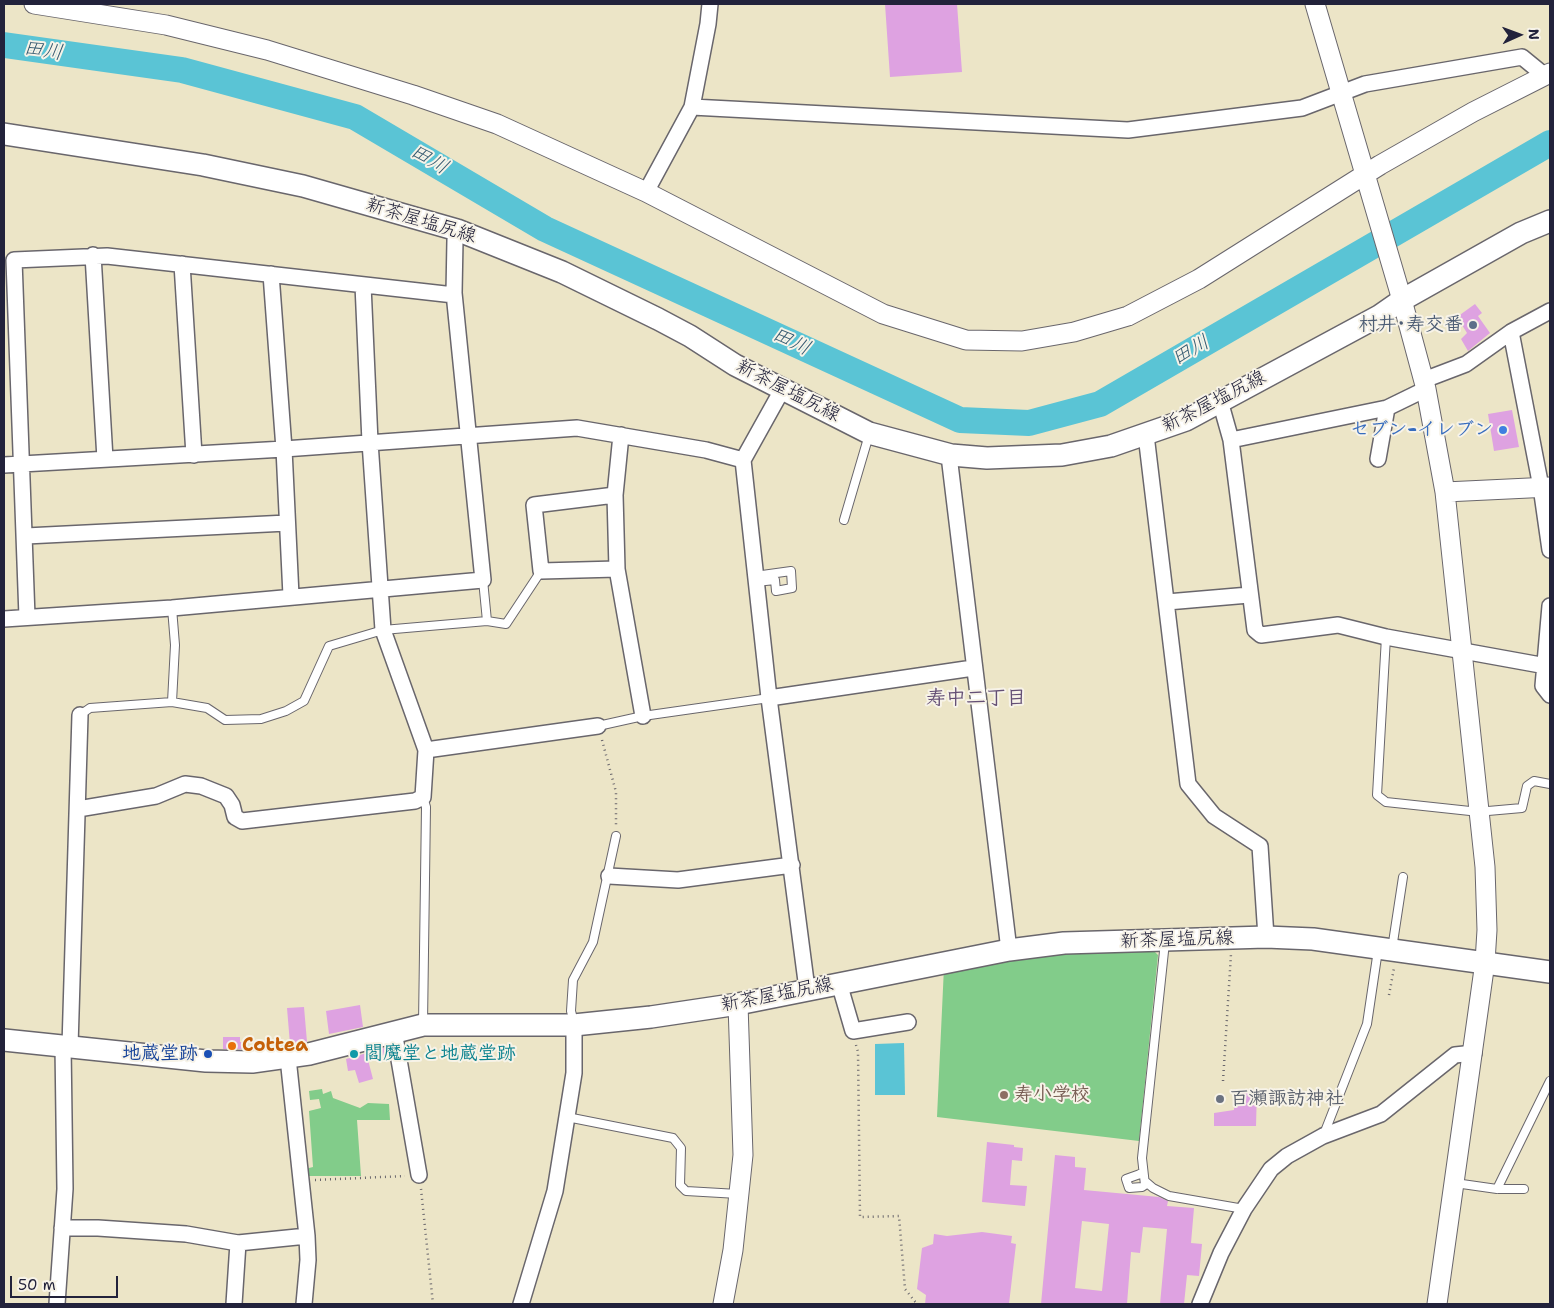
<!DOCTYPE html>
<html>
<head>
<meta charset="utf-8">
<style>
	body { margin:0 }
	#map { position:relative; width:1554px; height:1308px; overflow:hidden; background:#ece5c7; font-family:"Shantell Sans",sans-serif }
	canvas { display:block }
	.frame { position:absolute; inset:0; border:5px solid #22223b; pointer-events:none }
	.north { position:absolute; left:1494px; top:10px; width:50px; height:50px; -webkit-text-stroke:4px #f7f3e8; paint-order:stroke; rotate:88deg; font-size:14px; font-weight:700; line-height:20px; text-align:center; color:#22223b }
	.north::after { content:''; display:block; margin:auto; width:18px; height:22px; background:#22223b; clip-path:polygon(50% 0,100% 100%,50% 72%,0 100%) }
	.scale { position:absolute; left:10px; top:1276px; width:108px; height:22px; box-sizing:border-box; border:2px solid #22223b; border-top:0; padding-left:6px; font-size:15px; line-height:18px; white-space:nowrap; color:#22223b; -webkit-text-stroke:4px #f7f3e8; paint-order:stroke }
</style>
</head>
<body>
<div id="map">
<canvas width="1554" height="1308"></canvas>
<div class="frame"></div>
<div class="north">N</div>
<div class="scale">50 m</div>
</div>
<script>
const c = document.querySelector('canvas').getContext('2d');
c.lineJoin = 'round';
function fillPath(path, color) { c.fillStyle = color; c.fill(path, 'evenodd'); }
const poly = rows => new Path2D(rows.map(r => 'M' + r).join(''));
function trace(path, color, width, dash) { c.strokeStyle = color; c.lineWidth = width; c.lineCap = dash ? 'butt' : 'round'; c.setLineDash(dash || []); c.stroke(path); }
function write(font, color, halo, rows, align = 'center') {
  c.font = font + ' "Shantell Sans","Klee One",sans-serif'; c.lineWidth = 4; c.setLineDash([]); c.textBaseline = 'middle'; c.strokeStyle = halo; c.fillStyle = color; for (const [text, x, y, turn = 0] of rows) {
    c.save(); c.translate(x, y); c.rotate((+turn || 0) * Math.PI / 180); c.textAlign = isNaN(turn) ? turn : align; if (halo) c.strokeText(text, 0, 0); c.fillText(text, 0, 0); c.restore();
  }
}
fillPath(poly([
	[1152,949,1158,955,1139,1141,937,1117,944,967,1047,951],
	[322,1089,323,1094,331,1091,333,1098,360,1108,368,1103,389,1104,390,1120,357,1120,361,1176,305,1176,305,1169,313,1167,309,1111,321,1108,319,1099,310,1100,309,1091]
]), '#82cc8a');
fillPath(poly([
	[904,1043,905,1095,875,1095,875,1044]
]), '#5ac4d5');
trace(poly([
	[4,45,182,70,355,117,545,229,960,420,1029,423,1100,404,1550,143]
]), '#5ac4d5', 26);
fillPath(poly([
	[885,4,957,4,962,72,890,77],
	[1475,304,1482,313,1478,316,1490,333,1468,351,1461,339,1467,333,1457,317],
	[1512,410,1519,447,1494,451,1488,414],
	[360,1005,363,1027,329,1034,326,1011],
	[304,1007,307,1042,290,1044,287,1008],
	[223,1037,240,1037,240,1042,243,1042,243,1049,223,1049],
	[387,1047,388,1054,368,1060,373,1079,359,1083,355,1070,348,1071,346,1059],
	[1235,1089,1257,1090,1256,1126,1214,1126,1214,1113,1234,1110],
	[987,1142,1014,1145,1014,1147,1023,1148,1022,1161,1012,1160,1010,1185,1027,1186,1025,1206,982,1202],
	[1055,1155,1075,1157,1075,1167,1086,1168,1084,1190,1159,1197,1168,1201,1167,1206,1194,1208,1191,1243,1202,1244,1199,1276,1187,1275,1184,1304,1160,1304,1167,1229,1143,1227,1140,1253,1131,1252,1127,1304,1041,1304],
	[1082,1221,1109,1224,1102,1291,1075,1288],
	[982,1232,1012,1236,1011,1243,1016,1244,1009,1304,925,1304,926,1295,917,1289,922,1248,933,1244,934,1234,947,1236]
]), '#dea2e1');
const service = poly([
	[844,520,869,435],
	[755,576,791,571,792,588,776,591,775,580,756,582],
	[483,580,487,621],
	[172,608,175,645,172,702],
	[1386,637,1377,795,1386,802,1470,811,1488,811,1522,808,1527,786,1534,781,1550,784],
	[80,715,90,708,172,702,207,708,225,720,261,719,286,711,304,701,329,646,383,630,487,621,506,624,541,571],
	[598,726,643,716,769,698],
	[423,797,426,807,423,1024],
	[1392,949,1403,877],
	[574,1023,571,1011,573,980,593,942,616,836],
	[567,1117,673,1138,681,1148,680,1185,686,1191,738,1194],
	[1324,1134,1367,1024,1378,950],
	[1140,1174,1144,1176,1145,1185,1142,1187,1129,1188,1126,1179,1140,1174],
	[1144,1176,1142,1158,1165,942],
	[1146,1182,1153,1188,1169,1196,1244,1209],
	[1455,1183,1497,1189,1524,1189],
	[1497,1189,1550,1081]
]);
const minor = poly([
	[692,107,1128,130,1302,108,1365,84,1522,57,1544,75],
	[646,192,692,107,708,24,710,4],
	[93,255,105,459],
	[182,264,194,455],
	[271,274,284,449,291,596],
	[1511,332,1541,487,1550,550],
	[1424,380,1466,364,1511,332,1550,311],
	[1220,401,1231,440,1255,630,1261,635,1338,625,1386,637,1546,666],
	[621,435,615,495,617,569,643,716],
	[1146,435,1188,784,1214,816,1260,846,1266,937],
	[1231,440,1387,408,1426,389],
	[1378,459,1387,408],
	[743,460,769,698,807,989],
	[950,464,1009,950],
	[4,465,284,449,577,428,706,450,743,460,782,390],
	[615,495,534,505,541,571,617,569],
	[26,536,287,523],
	[1167,602,1249,595],
	[1550,606,1543,686,1550,695],
	[27,617,14,260,107,256,454,295],
	[4,619,172,608,483,580,454,293,455,240,457,230],
	[769,698,973,668],
	[426,750,598,726],
	[78,809,156,796,185,784,201,786,226,796,232,805,235,817,242,821,415,801,423,797,426,750,383,630,370,442,363,285],
	[609,876,678,880,792,865],
	[839,983,853,1031,908,1022],
	[394,1031,419,1175],
	[70,1046,80,715],
	[288,1058,307,1236,308,1260,304,1304],
	[62,1228,98,1228,186,1234,238,1243,307,1236],
	[57,1304,65,1189,63,1046],
	[234,1304,238,1243],
	[521,1304,555,1191,574,1073,574,1025],
	[1200,1304,1221,1253,1244,1209,1271,1169,1287,1156,1323,1136,1381,1114,1455,1055,1474,1053]
]);
const tertiary = poly([
	[34,4,166,25,267,50,413,95,497,124,646,192,883,314,966,340,1022,341,1074,332,1128,316,1199,279,1380,165,1473,112,1550,73],
	[1315,4,1402,300,1426,389,1445,492,1485,867,1487,930,1485,962,1437,1304],
	[1445,492,1550,487],
	[723,1304,733,1250,743,1155,738,1004]
]);
const secondary = poly([
	[4,134,203,165,303,186,457,230,562,272,658,319,690,336,735,365,869,433,951,455,987,458,1062,455,1111,446,1186,420,1379,316,1402,300,1521,233,1550,221],
	[4,1040,206,1061,252,1062,309,1054,423,1025,574,1025,651,1017,738,1004,1009,950,1064,943,1266,937,1313,939,1550,972]
]);
trace(service, '#69666c', 10);
trace(minor, '#69666c', 18);
trace(tertiary, '#69666c', 21);
trace(secondary, '#69666c', 24);
trace(poly([
	[602,740,616,792,616,827],
	[1389,995,1394,968],
	[856,1045,858,1052,860,1217,899,1216,905,1289,917,1304],
	[1223,1081,1231,954],
	[315,1180,405,1176],
	[421,1189,433,1304]
]), '#69666c', 2.5, [1, 4]);
trace(service, '#fff', 8);
trace(minor, '#fff', 15);
trace(tertiary, '#fff', 19);
trace(secondary, '#fff', 21);
for (const [x, y, r, color] of [
	[1473,325,5,"#5c6f8a"],
	[1503,430,5,"#3f7fe0"],
	[232,1046,5,"#e8710a"],
	[208,1054,5,"#1a4fb4"],
	[354,1054,5,"#0f9aa8"],
	[1004,1095,5,"#8d6e63"],
	[1220,1099,5,"#6b7280"]
]) { const dot = new Path2D(); dot.arc(x, y, r, 0, 2 * Math.PI); c.fillStyle = color; c.fill(dot); trace(dot, '#f7f3e8', 2); }
write('19px', '#22223b', '#f7f3e8', [
	["新茶屋塩尻線",421,221,17],
	["新茶屋塩尻線",788,391,27],
	["新茶屋塩尻線",1214,402,-27],
	["新茶屋塩尻線",1177,940,-2],
	["新茶屋塩尻線",777,995,-11]
]);
write('bold 19px', '#4e5e75', '#f7f3e8', [
	["村井･寿交番",1463,325]
], 'right');
write('bold 19px', '#366cbe', '#f7f3e8', [
	["セブン-イレブン",1493,430]
], 'right');
write('bold 19px', '#c56008', '#f7f3e8', [
	["Cottea",242,1046]
], 'left');
write('bold 19px', '#164399', '#f7f3e8', [
	["地蔵堂跡",198,1054]
], 'right');
write('bold 19px', '#0d838f', '#f7f3e8', [
	["閻魔堂と地蔵堂跡",364,1054]
], 'left');
write('bold 19px', '#785e54', '#f7f3e8', [
	["寿小学校",1014,1095]
], 'left');
write('bold 19px', '#5b616d', '#f7f3e8', [
	["百瀬諏訪神社",1230,1099]
], 'left');
write('italic 20px', '#365b71', '#f7f3e8', [
	["田川",43,51,8],
	["田川",429,160,30],
	["田川",791,342,25],
	["田川",1191,351,-30]
]);
write('bold 20px', '#644f75', '#f7f3e8', [
	["寿中二丁目",976,699]
]);
</script>
</body>
</html>
